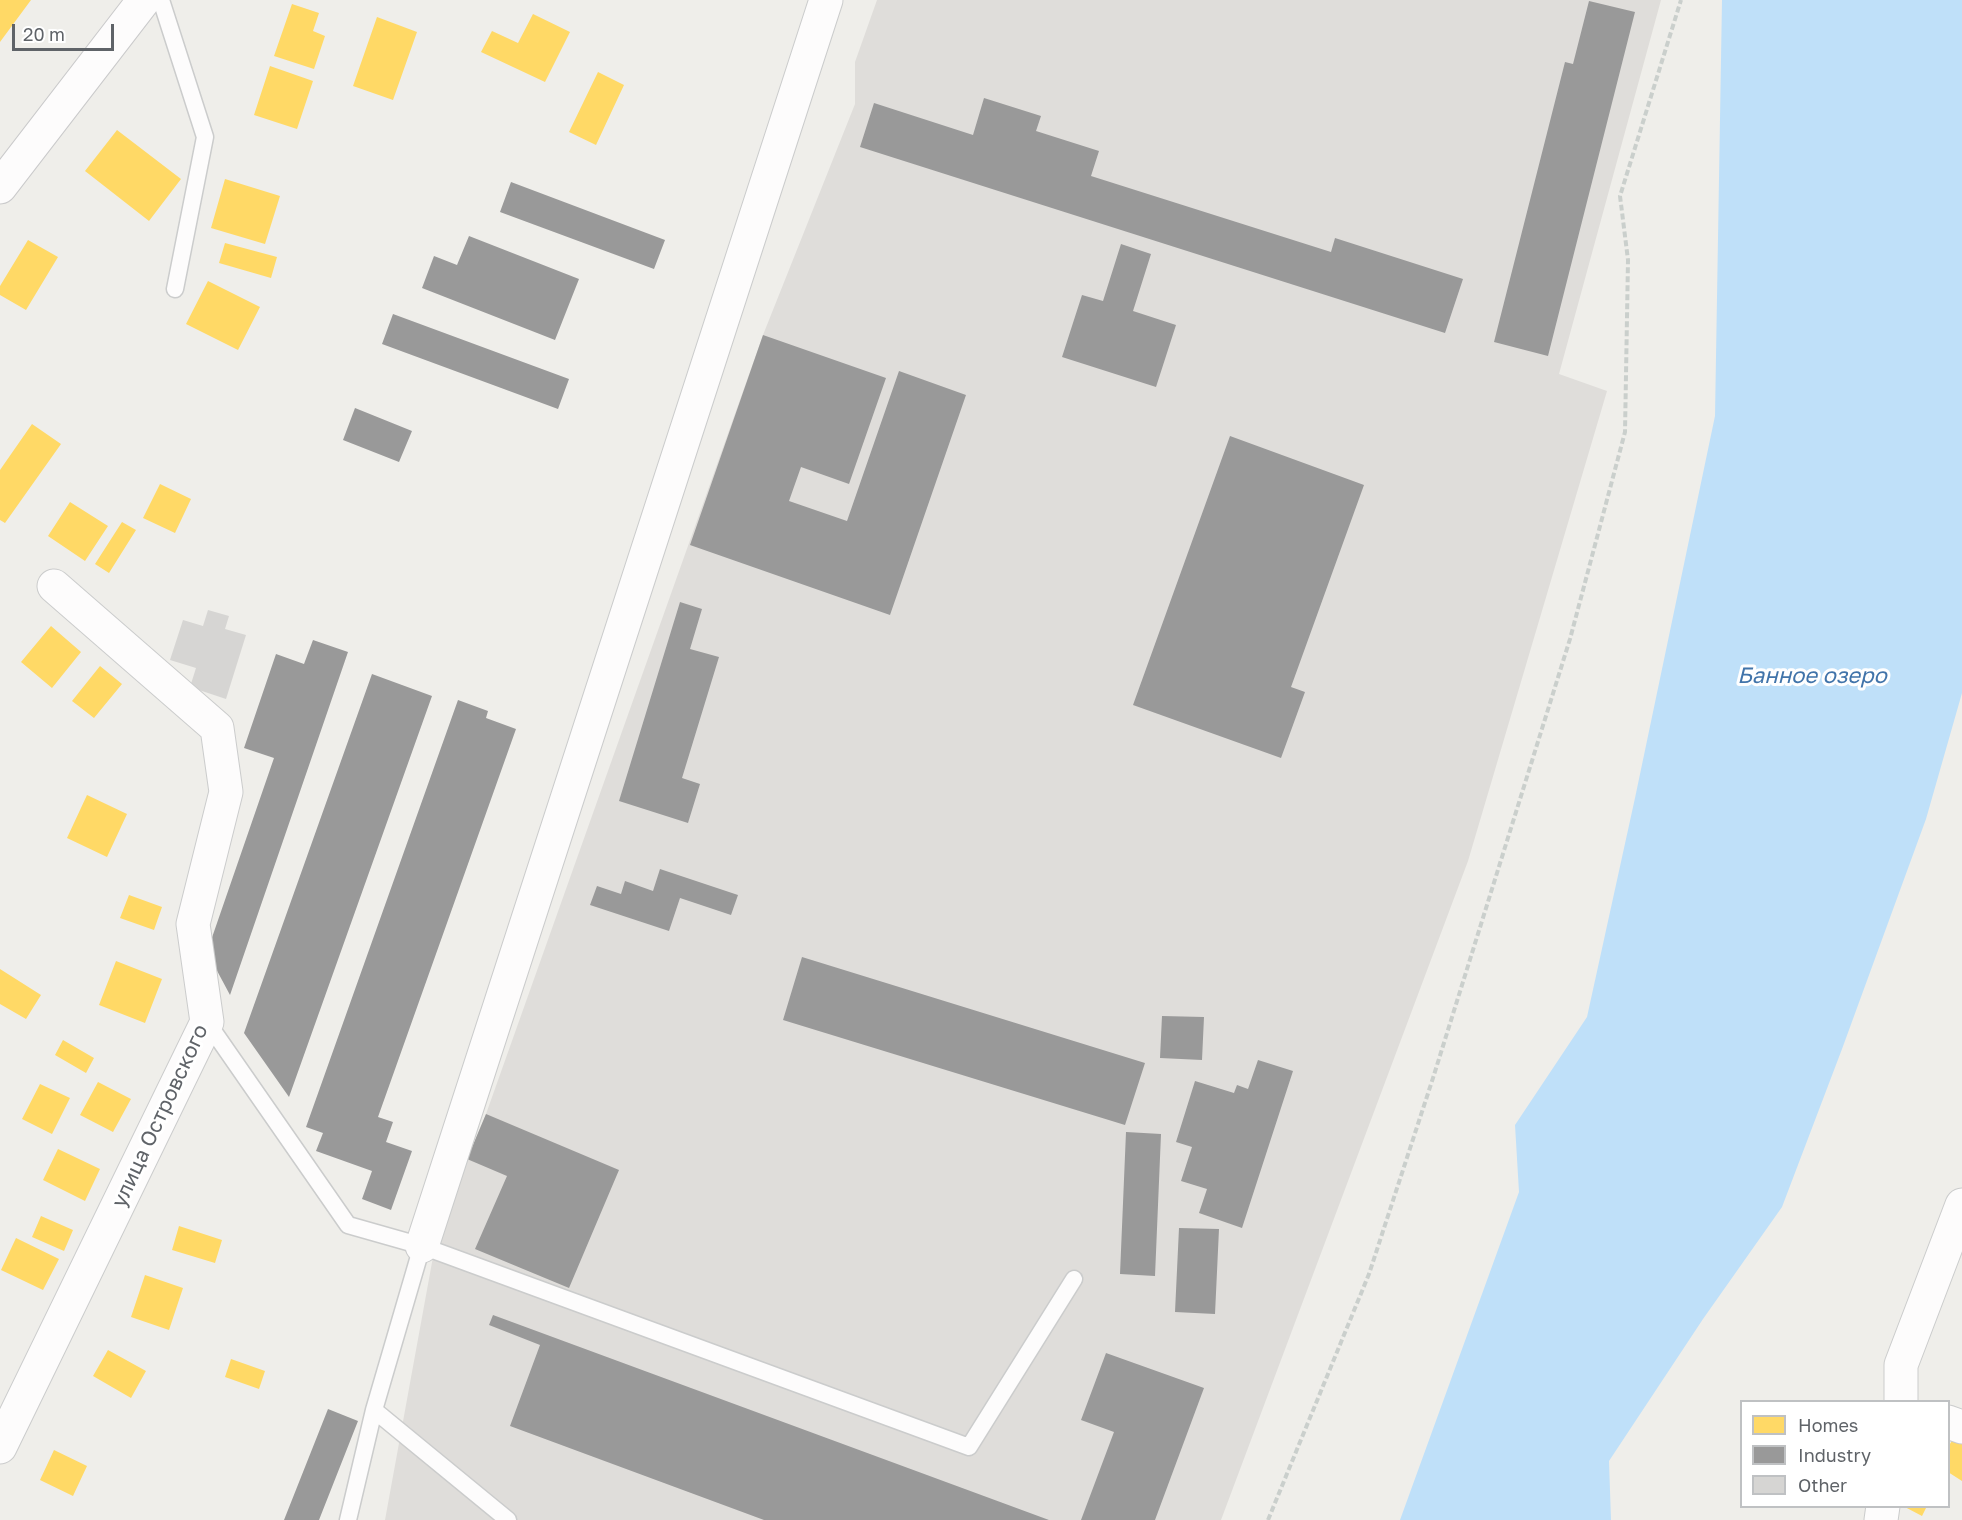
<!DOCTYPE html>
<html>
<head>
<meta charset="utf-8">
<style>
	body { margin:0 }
	#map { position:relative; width:1962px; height:1520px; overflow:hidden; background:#efeeea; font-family:"Golos Text",sans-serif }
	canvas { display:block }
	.legend { position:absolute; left:1740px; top:1400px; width:210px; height:108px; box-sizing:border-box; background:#fff; border:2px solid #bfc1c3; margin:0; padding:8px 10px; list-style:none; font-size:18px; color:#5f6368 }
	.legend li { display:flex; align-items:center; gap:12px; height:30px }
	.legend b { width:30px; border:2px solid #bfc1c3 }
	.scale { position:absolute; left:12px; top:24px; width:102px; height:27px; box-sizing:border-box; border:3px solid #5f6368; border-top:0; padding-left:8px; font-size:18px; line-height:21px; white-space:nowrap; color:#5f6368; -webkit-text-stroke:4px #fff; paint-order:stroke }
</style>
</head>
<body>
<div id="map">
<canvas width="1962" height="1520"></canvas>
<ul class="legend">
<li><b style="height:16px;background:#ffd966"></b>Homes</li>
<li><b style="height:16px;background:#999"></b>Industry</li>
<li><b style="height:16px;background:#d6d5d3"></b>Other</li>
</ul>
<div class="scale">20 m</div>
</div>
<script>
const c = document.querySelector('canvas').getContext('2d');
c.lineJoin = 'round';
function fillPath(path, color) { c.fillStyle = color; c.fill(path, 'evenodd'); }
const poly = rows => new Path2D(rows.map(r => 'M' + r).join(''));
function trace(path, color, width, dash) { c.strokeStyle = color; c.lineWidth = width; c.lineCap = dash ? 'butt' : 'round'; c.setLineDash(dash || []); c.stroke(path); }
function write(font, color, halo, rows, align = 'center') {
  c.font = font + ' "Golos Text",sans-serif'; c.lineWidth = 6; c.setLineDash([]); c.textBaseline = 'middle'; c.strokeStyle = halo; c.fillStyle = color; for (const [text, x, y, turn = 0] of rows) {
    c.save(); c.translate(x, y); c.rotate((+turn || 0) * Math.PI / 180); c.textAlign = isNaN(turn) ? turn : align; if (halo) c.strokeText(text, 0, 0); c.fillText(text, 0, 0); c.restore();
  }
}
fillPath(poly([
	[877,0,1661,0,1559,374,1607,391,1468,861,1221,1520,385,1520,437,1235,486,1114,763,335,855,104,855,62]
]), '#dfddda');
fillPath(poly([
	[1722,0,1962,0,1962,693,1926,819,1842,1049,1782,1207,1703,1319,1609,1461,1611,1520,1400,1520,1519,1192,1515,1125,1587,1017,1635,798,1715,416]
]), '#bfe0f9');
fillPath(poly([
	[0,0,31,0,0,42],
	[292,4,319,13,313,31,325,36,314,69,274,56],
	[533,14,570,32,545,82,481,52,492,31,518,43],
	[377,17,417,32,393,100,353,86],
	[270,66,313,81,297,129,254,115],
	[598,72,624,85,596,145,569,132],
	[117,130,181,179,149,221,85,171],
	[225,179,280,196,265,244,211,228],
	[28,240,58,257,26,310,0,295,0,286],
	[225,243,277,257,271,278,219,263],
	[208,281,260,307,238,350,186,324],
	[32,424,61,444,5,523,0,520,0,470],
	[160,484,191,499,175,533,143,518],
	[70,502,108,526,85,561,48,536],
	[122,522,136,530,109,573,95,564],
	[51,626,81,652,52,688,21,662],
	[100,666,122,684,94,718,72,701],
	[87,795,127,814,107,857,67,838],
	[129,895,162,907,154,930,120,918],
	[116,961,162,979,145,1023,99,1005],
	[0,969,41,995,26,1019,0,1004],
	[63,1040,94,1058,86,1073,55,1055],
	[98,1082,131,1099,113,1132,80,1115],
	[40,1084,70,1098,52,1134,22,1119],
	[58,1149,100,1169,85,1201,43,1180],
	[41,1216,73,1230,64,1251,32,1237],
	[179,1226,222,1240,215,1263,172,1250],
	[16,1238,59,1259,43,1290,1,1270],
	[145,1275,183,1288,169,1330,131,1317],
	[108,1350,146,1371,131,1398,93,1376],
	[231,1359,265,1371,259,1389,225,1377],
	[1959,1430,1962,1432,1962,1481,1948,1472,1948,1447],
	[54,1450,87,1466,73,1496,40,1480],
	[1903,1506,1927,1506,1922,1516]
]), '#ffd966');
fillPath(poly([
	[1589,1,1635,12,1548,356,1494,342,1565,62,1573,64],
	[984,98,1041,116,1036,131,1099,151,1091,176,1331,252,1335,238,1463,279,1445,333,860,147,874,103,973,135],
	[511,182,665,240,654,269,500,212],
	[469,236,579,279,555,340,422,288,434,256,457,265],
	[1121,244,1151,254,1133,311,1176,325,1156,387,1062,357,1082,295,1103,301],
	[393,314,569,379,558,409,382,344],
	[763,335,886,378,849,484,801,467,789,501,847,521,899,371,966,395,890,615,690,545],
	[355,408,412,431,399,462,343,440],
	[1230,436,1364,485,1291,687,1305,692,1281,758,1133,705],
	[680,602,702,609,690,649,719,657,682,778,700,784,688,823,619,801],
	[313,640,348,652,230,995,207,952,274,758,244,748,276,654,304,664],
	[372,674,432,696,289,1097,244,1033],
	[458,700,488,711,486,718,516,729,378,1117,393,1122,386,1142,412,1151,391,1210,362,1199,372,1171,316,1151,323,1133,306,1127],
	[660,869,738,895,731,915,680,898,669,931,590,905,597,886,621,894,625,881,653,891],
	[802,957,1145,1063,1125,1125,783,1020],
	[1162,1016,1204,1017,1202,1060,1160,1058],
	[1258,1060,1293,1071,1242,1228,1199,1213,1207,1189,1181,1181,1192,1147,1176,1142,1195,1081,1234,1093,1237,1085,1248,1089],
	[486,1114,619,1170,569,1288,475,1249,507,1176,467,1159],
	[1126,1132,1161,1134,1155,1276,1120,1274],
	[1179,1228,1219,1229,1215,1314,1175,1312],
	[493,1315,1049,1520,764,1520,510,1426,540,1345,489,1325],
	[1106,1353,1204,1388,1155,1520,1081,1520,1114,1432,1081,1420],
	[328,1409,358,1421,319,1520,284,1520]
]), '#999');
fillPath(poly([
	[208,610,229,616,225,629,246,635,226,699,190,687,196,668,170,660,183,620,203,626]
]), '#d6d5d3');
const service = poly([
	[161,0,205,137,175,289],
	[207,1022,348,1225,422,1246,969,1447,1074,1279],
	[374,1410,508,1520],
	[348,1520,374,1410,422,1246]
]);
const minor = poly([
	[422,1246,826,0],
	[1901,1402,1901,1365,1962,1205],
	[1948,1422,1962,1427],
	[0,1447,207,1022,193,924,226,792,217,728,54,586],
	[1881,1520,1883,1506]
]);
const secondary = poly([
	[0,187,144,0]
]);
trace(service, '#cbcccc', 19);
trace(minor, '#cbcccc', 35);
trace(secondary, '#cacacb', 35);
trace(poly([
	[1268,1520,1369,1274,1433,1078,1570,639,1625,432,1628,260,1620,196,1681,0]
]), '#cacfcc', 4, [6, 3]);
trace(service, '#fdfcfc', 16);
trace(minor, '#fdfcfc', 33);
trace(secondary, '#fdfcfc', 33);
write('21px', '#5f6368', '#fff', [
	["улица Островского",160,1116,-65]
]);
write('italic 22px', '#4174aa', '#fff', [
	["Банное озеро",1812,676]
]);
</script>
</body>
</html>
